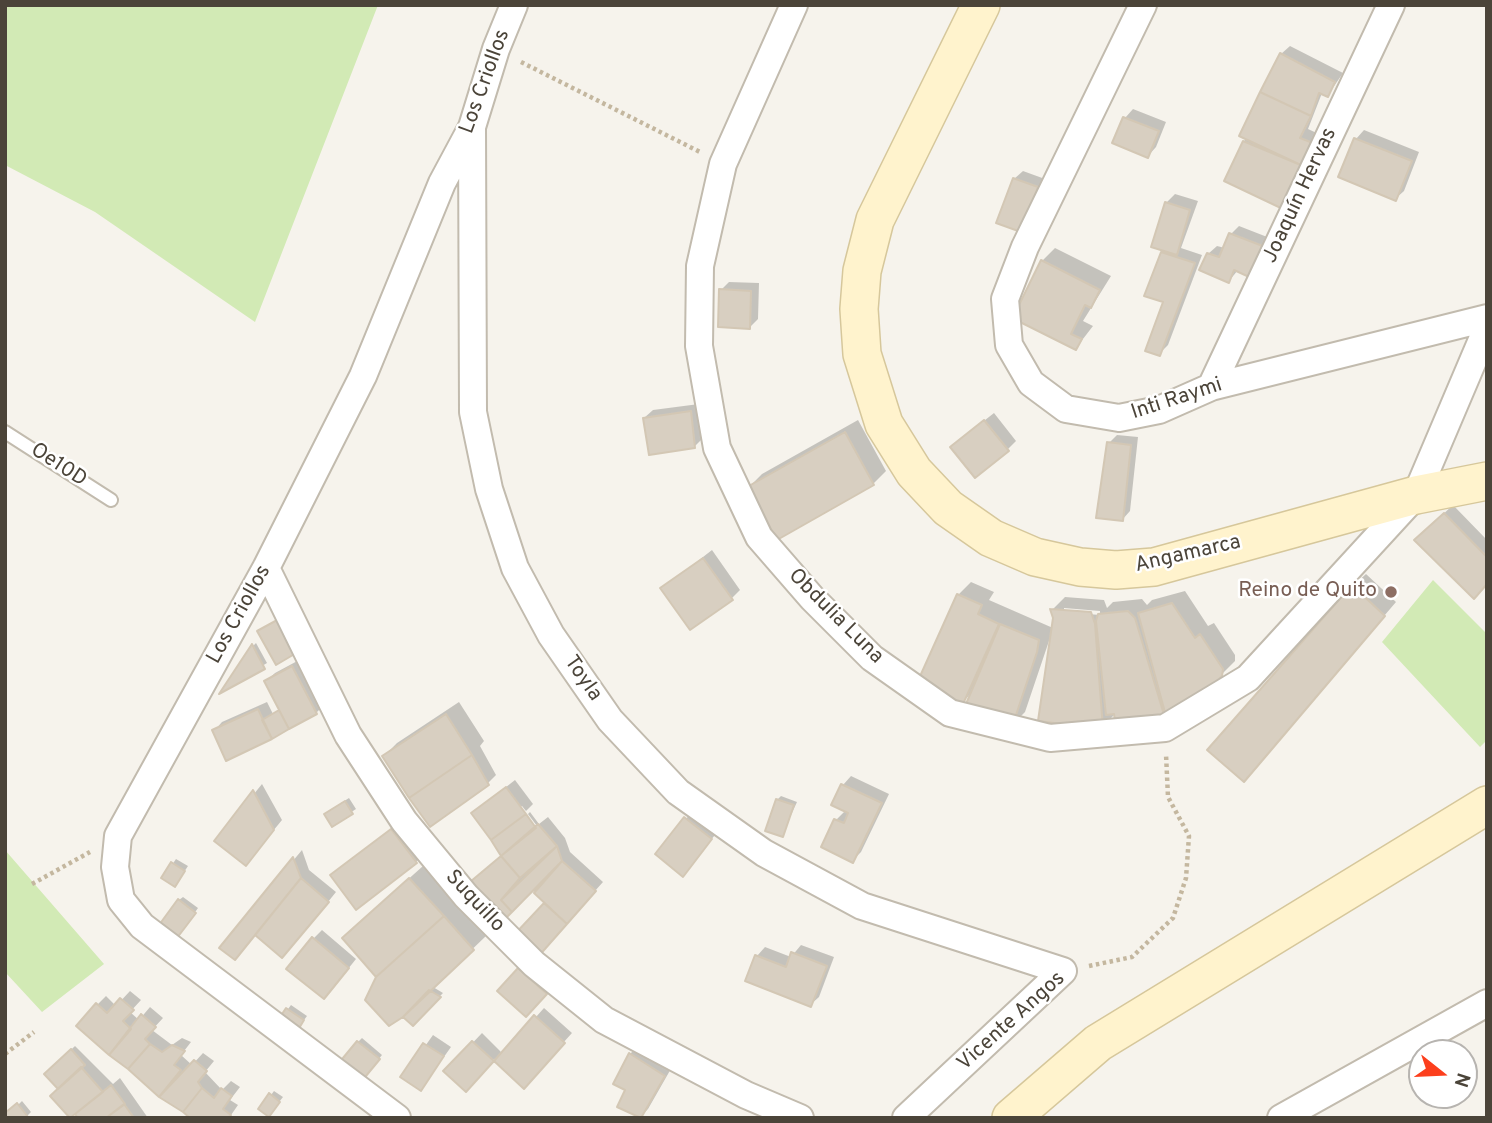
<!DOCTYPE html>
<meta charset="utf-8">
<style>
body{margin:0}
#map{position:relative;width:1492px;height:1123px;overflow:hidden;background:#f6f3ec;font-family:Overpass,sans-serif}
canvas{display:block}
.frame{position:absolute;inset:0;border:7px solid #4b4439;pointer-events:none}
.north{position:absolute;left:1408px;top:1039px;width:70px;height:70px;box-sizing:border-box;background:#fff;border:2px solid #b7b4b0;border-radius:50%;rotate:108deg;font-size:19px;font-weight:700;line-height:28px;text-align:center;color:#4b4439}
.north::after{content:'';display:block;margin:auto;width:24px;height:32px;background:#fc3f1d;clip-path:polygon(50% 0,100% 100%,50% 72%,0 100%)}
</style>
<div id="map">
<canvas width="1492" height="1123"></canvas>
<div class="frame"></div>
<div class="north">N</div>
</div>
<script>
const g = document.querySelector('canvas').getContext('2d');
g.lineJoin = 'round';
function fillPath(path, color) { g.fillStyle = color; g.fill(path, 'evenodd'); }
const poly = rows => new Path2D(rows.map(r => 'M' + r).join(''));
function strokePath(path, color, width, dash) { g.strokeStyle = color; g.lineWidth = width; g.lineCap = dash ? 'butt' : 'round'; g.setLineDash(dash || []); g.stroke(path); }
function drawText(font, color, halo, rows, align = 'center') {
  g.font = font + ' Overpass,sans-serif'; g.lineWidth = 5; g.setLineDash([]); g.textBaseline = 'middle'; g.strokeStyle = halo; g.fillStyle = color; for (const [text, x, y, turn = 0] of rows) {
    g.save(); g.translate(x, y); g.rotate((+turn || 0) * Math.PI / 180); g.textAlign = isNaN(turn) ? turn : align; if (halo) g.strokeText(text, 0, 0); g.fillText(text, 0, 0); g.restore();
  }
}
fillPath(poly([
 [5,5,378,5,255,322,95,212,5,165],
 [1433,580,1487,634,1487,740,1480,747,1382,642],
 [5,850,104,964,42,1012,5,972]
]), '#d2eab5');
fillPath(poly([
 [1290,46,1343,73,1328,95,1322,93,1308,129,1321,135,1293,199,1244,142,1281,54],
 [1133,109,1166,122,1156,147,1148,156,1114,142,1125,118],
 [1364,130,1419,152,1404,191,1395,199,1340,176,1356,139],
 [1023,171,1045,179,1029,222,1014,179],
 [1175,194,1198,201,1181,248,1202,255,1168,345,1159,354,1166,301,1162,253,1166,250,1166,203],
 [1239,226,1280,242,1238,270,1229,281,1208,254,1217,246,1225,248,1231,234],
 [1055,248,1111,276,1083,321,1093,326,1076,348,1042,261],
 [729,282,759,283,758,319,749,328,721,290],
 [699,404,703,438,694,447,644,418,653,410],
 [994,413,1016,441,1008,449,961,439],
 [858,420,886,471,873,484,777,537,749,487,762,474],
 [1117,435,1138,437,1130,511,1122,520,1109,443],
 [1453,505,1487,540,1487,583,1425,531],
 [712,550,740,590,732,598,663,588],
 [1366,574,1396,602,1244,780,1353,586],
 [971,582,994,592,989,600,1053,628,1052,610,1065,597,1104,600,1107,608,1113,602,1142,599,1147,605,1152,600,1185,591,1208,626,1214,623,1235,655,1235,661,1206,690,1171,711,1150,721,1116,713,1102,727,1050,638,1025,712,1012,725,972,692,963,702,958,595],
 [1064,608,1100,611,1100,615,1064,612],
 [256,643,267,663,224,689,253,646],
 [301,659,325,704,316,713,288,728,214,731,222,722,267,702,273,714,281,709,266,681,275,673],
 [459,702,484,741,480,746,496,775,487,784,384,756,397,743],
 [851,776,889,794,861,852,852,861,823,846,836,820,846,810,833,804,843,785],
 [515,780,533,804,526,811,522,806,519,808,534,829,537,826,528,814,530,812,539,824,548,817,565,838,570,852,603,882,545,947,516,936,546,902,534,891,499,922,503,855,473,813],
 [262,784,282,820,246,864,216,841],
 [781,796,797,802,782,835,777,800],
 [349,798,356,809,333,824,330,810],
 [694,809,719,830,683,874,658,854],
 [400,822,424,854,416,862,332,876],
 [302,850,309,870,336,892,291,948,256,934,221,947],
 [176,859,188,866,178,881,163,878],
 [423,866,486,936,433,987,443,993,413,1024,378,977,357,925],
 [183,897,198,908,181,932,179,900],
 [322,930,356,959,332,989,313,939],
 [801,945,834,957,819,997,810,1005,747,980,757,956,765,947,791,957],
 [527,961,554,985,534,1007,519,969],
 [130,991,141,1000,130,1012,139,1020,150,1007,163,1018,152,1030,172,1045,182,1038,191,1042,181,1055,192,1065,203,1053,214,1061,205,1072,222,1090,231,1081,240,1087,230,1100,238,1105,229,1118,191,1118,160,1095,97,1005,106,996,116,1006],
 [291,1005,307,1016,298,1028,282,1017],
 [544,1008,572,1033,524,1086,494,1059,466,1090,446,1071,482,1033,503,1054],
 [433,1035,451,1047,421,1089,403,1077],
 [362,1038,382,1055,365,1076,358,1042],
 [75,1046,113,1084,120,1078,148,1118,81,1118,46,1074],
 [638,1046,672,1067,648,1109,639,1118,619,1106,627,1090,630,1054],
 [274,1091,283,1097,272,1111,271,1095],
 [22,1101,31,1112,25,1118,5,1118]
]), '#0003');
const building = poly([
 [1280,53,1335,82,1328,97,1319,93,1311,116,1260,92,1280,53],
 [1260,92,1311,116,1300,138,1313,143,1303,166,1239,136,1260,92],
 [1123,117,1159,131,1148,158,1112,143,1123,117],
 [1354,138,1412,161,1396,201,1338,177,1354,138],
 [1243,141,1303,166,1285,210,1224,181,1243,141],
 [1013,178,1038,187,1021,232,996,223,1013,178],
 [1165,202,1190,210,1177,255,1151,247,1165,202],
 [1229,233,1273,250,1260,282,1234,270,1229,283,1199,270,1207,253,1219,257,1229,233],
 [1161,252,1195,263,1160,356,1145,351,1163,302,1144,296,1161,252],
 [1041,260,1100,290,1091,308,1085,305,1071,334,1082,339,1076,350,1016,320,1017,309,1041,260],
 [719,289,751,291,750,329,718,327,719,289],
 [691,411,695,448,649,455,643,418,691,411],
 [984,420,1009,451,975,478,950,447,984,420],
 [845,432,874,485,777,540,747,487,845,432],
 [1107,442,1131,445,1123,521,1096,518,1107,442],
 [1444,513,1487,557,1487,584,1474,599,1414,540,1444,513],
 [703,558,733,600,690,630,660,588,703,558],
 [1352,585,1385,616,1244,782,1207,750,1352,585],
 [957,594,982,605,978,614,999,624,963,704,917,683,957,594],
 [1172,603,1195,638,1200,634,1223,669,1222,676,1207,692,1166,716,1138,613,1172,603],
 [1050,609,1091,612,1095,624,1103,729,1038,721,1053,618,1050,609],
 [1128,611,1135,618,1165,718,1115,721,1114,714,1106,715,1096,621,1098,614,1128,611],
 [279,619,298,652,276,665,257,631,279,619],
 [1000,624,1039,640,1037,652,1012,727,963,711,1000,624],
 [252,644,265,669,219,694,252,644],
 [292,666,317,714,289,729,264,681,292,666],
 [258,709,272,739,226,761,212,730,258,709],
 [279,710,289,729,272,739,262,720,279,710],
 [446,714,472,755,409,798,382,756,446,714],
 [472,755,489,785,430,827,409,798,472,755],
 [841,784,882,803,853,863,821,847,834,819,844,823,848,813,831,805,841,784],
 [506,787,526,814,491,840,471,813,506,787],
 [253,790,274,830,246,866,214,841,253,790],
 [776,799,794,805,783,837,765,831,776,799],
 [345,801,353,814,332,827,324,814,345,801],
 [526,814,536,828,501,856,491,840,526,814],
 [684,817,712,839,683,877,655,854,684,817],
 [538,824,557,846,520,878,501,856,538,824],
 [391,829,417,863,356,910,330,875,391,829],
 [557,846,562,861,512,912,501,900,557,846],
 [501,856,520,878,501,900,512,912,499,925,464,887,501,856],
 [293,857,301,878,235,960,219,948,293,857],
 [562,861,596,891,567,924,534,893,562,861],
 [171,862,185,871,175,887,161,878,171,862],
 [301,878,329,902,282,958,255,935,301,878],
 [409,878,444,916,376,977,342,938,409,878],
 [178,899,196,913,177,938,159,925,178,899],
 [544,903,567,924,537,958,513,936,544,903],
 [444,916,474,950,403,1017,389,1026,365,1000,376,977,444,916],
 [312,937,349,968,324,999,286,969,312,937],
 [791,952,827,966,811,1007,745,981,755,955,786,967,791,952],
 [518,968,547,994,526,1017,497,991,518,968],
 [429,990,441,997,413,1026,403,1017,429,990],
 [120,998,134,1010,123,1021,131,1029,109,1055,76,1026,96,1003,107,1013,120,998],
 [286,1008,304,1020,298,1030,280,1017,286,1008],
 [141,1014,156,1027,145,1039,150,1044,128,1069,109,1055,141,1014],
 [534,1015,565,1043,524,1089,494,1061,534,1015],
 [357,1041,380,1059,361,1082,338,1064,357,1041],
 [472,1041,494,1061,466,1092,443,1071,472,1041],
 [423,1043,444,1056,421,1091,400,1077,423,1043],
 [150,1044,162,1052,172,1045,185,1051,174,1065,181,1070,159,1097,128,1069,150,1044],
 [71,1049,85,1065,58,1089,44,1074,71,1049],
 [629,1053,665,1076,641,1118,617,1107,625,1090,613,1084,629,1053],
 [194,1060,207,1071,198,1082,202,1088,183,1112,159,1097,194,1060],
 [81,1067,103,1092,70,1118,50,1096,81,1067],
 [111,1085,125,1104,106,1118,78,1118,75,1114,111,1085],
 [202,1088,214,1098,221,1088,232,1096,223,1109,231,1115,228,1118,190,1118,183,1112,202,1088],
 [269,1093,280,1102,269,1117,258,1109,269,1093],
 [17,1103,28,1117,5,1118,5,1113,17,1103],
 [124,1104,134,1118,106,1118,124,1104]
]);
fillPath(building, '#d8cfc1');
strokePath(building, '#d3c7b4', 2);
const lane = poly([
 [5,432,111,500]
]);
const street = poly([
 [794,5,723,164,700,266,699,346,717,448,759,537,812,598,872,658,950,713,1050,738,1165,728,1248,678,1416,495,1487,328],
 [1143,5,1025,247,1005,299,1009,345,1031,383,1066,409,1119,418,1159,410,1211,387,1487,318],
 [472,127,473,412,489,489,515,568,551,635,610,720,678,792,764,853,862,906,1063,971,906,1118],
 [1211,387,1391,5],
 [266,568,348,735,404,821,466,896,534,964,604,1020,746,1095,800,1118],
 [397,1118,142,926,121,900,115,867,118,836,266,568,363,376,442,183,472,127,496,49,514,5],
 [1281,1118,1487,1003]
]);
const secondary = poly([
 [981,5,875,220,862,271,859,309,862,354,884,424,914,472,948,508,991,538,1035,557,1080,567,1116,570,1154,567,1416,495,1487,481],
 [1011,1118,1098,1043,1487,805]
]);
strokePath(lane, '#c2bbae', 16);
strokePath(street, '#c2bbae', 30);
strokePath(secondary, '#d6c79b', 40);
strokePath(poly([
 [521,62,700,152],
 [32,884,90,852],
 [1089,966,1132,957,1173,918,1186,878,1189,836,1168,797,1166,754],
 [5,1054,34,1032]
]), '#c4b79f', 4.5, [3.5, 3.5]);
strokePath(lane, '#fff', 12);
strokePath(street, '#fff', 26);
strokePath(secondary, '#fff3cd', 37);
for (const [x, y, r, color] of [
 [1391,592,7,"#8d6e63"]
]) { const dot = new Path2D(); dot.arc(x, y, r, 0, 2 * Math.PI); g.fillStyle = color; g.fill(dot); strokePath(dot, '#fff', 2.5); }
drawText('21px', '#4b4439', '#fff', [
 ["Los Criollos",486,82,-70],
 ["Joaquín Hervas",1301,196,-65],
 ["Inti Raymi",1177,400,-18],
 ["Oe10D",58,466,33],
 ["Angamarca",1188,555,-13],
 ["Los Criollos",240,615,-61],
 ["Obdulia Luna",835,617,45],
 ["Toyla",582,679,55],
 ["Suquillo",474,902,47],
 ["Vicente Angos",1012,1022,-42]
]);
drawText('21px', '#785e54', '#fff', [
 ["Reino de Quito",1377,592]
], 'right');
</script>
